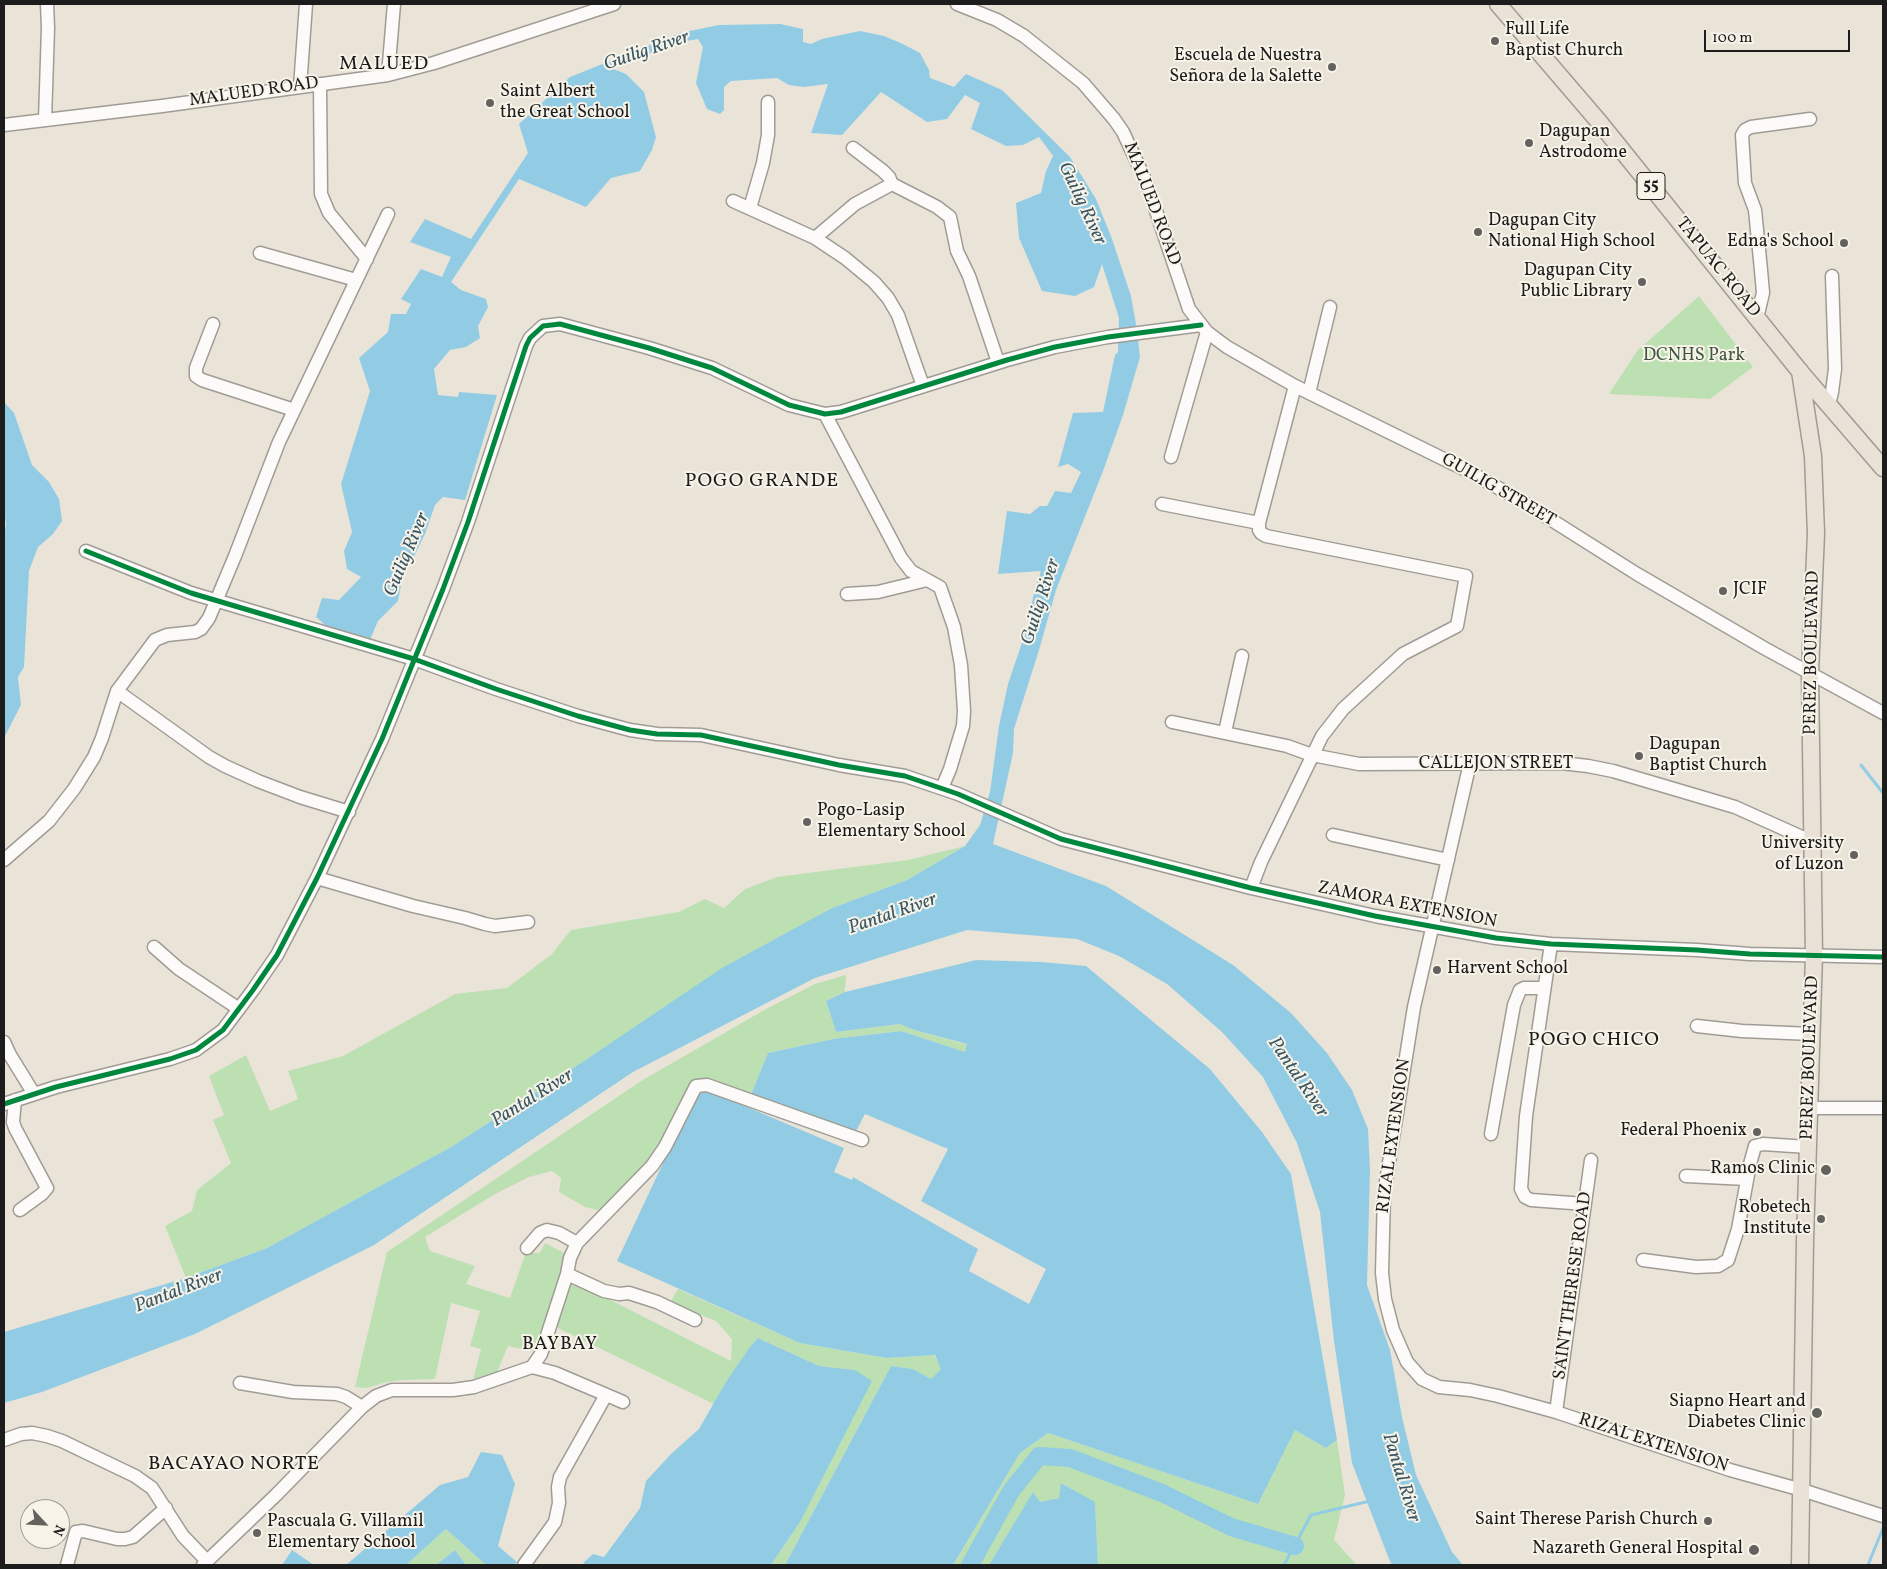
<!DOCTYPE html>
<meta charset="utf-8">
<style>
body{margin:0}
#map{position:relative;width:1887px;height:1569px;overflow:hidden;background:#eae4d8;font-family:Vollkorn,serif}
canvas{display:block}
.frame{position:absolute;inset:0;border:5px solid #1c1c1c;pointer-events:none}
.north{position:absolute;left:20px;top:1499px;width:50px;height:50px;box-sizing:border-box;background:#f7f3e8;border:1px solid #9f9d96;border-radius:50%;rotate:115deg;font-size:14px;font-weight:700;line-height:20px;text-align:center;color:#1c1c1c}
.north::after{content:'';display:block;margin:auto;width:18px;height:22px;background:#64625e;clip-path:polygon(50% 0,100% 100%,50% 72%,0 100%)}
.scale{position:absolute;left:1704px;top:30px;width:146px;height:22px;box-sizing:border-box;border:2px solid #1c1c1c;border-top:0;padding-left:6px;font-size:15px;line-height:18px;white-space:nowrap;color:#1c1c1c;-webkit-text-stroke:4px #f7f3e8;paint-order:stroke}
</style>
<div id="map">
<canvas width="1887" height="1569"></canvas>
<div class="frame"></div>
<div class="north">N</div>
<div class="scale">100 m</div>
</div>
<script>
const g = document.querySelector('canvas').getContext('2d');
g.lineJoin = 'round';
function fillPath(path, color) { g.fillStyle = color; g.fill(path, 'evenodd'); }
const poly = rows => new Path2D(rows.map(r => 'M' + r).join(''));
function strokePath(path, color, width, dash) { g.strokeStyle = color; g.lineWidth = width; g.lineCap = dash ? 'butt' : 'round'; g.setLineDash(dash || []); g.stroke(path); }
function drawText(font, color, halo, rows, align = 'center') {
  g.font = font + ' Vollkorn,serif'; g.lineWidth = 4; g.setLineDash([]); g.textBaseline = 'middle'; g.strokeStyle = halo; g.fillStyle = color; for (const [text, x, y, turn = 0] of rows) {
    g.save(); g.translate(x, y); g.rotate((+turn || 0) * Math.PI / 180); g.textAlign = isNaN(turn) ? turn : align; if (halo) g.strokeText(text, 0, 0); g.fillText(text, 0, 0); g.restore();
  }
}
fillPath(poly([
 [1699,296,1753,367,1710,399,1609,394,1637,351],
 [965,846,907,880,832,908,587,1059,451,1147,267,1248,186,1278,165,1226,192,1211,197,1190,231,1163,213,1120,224,1115,209,1076,246,1055,270,1111,298,1099,288,1071,343,1056,455,994,507,988,552,954,571,930,679,912,705,899,724,908,745,889,777,877,908,860],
 [846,975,845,992,826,1001,836,1032,900,1024,914,1030,968,1045,965,1052,901,1031,833,1039,768,1053,750,1097,701,1079,693,1081,661,1143,648,1163,601,1211,585,1207,559,1192,561,1178,552,1171,529,1177,495,1194,425,1237,430,1251,475,1266,466,1284,510,1298,526,1252,540,1253,545,1243,568,1255,536,1352,508,1346,495,1377,472,1384,481,1349,470,1346,480,1311,451,1303,435,1379,403,1380,387,1382,367,1388,355,1387,387,1252,641,1081,766,1009,815,984],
 [571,1280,731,1361,732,1339,716,1321,670,1303,678,1289,800,1343,887,1358,934,1355,942,1369,931,1379,913,1369,891,1366,785,1565,771,1565,800,1522,855,1370,819,1366,758,1338,727,1380,714,1404,552,1325],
 [1295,1430,1326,1448,1337,1440,1345,1495,1334,1540,1357,1565,1098,1565,1095,1503,1062,1483,1059,1498,1040,1502,1033,1493,989,1565,953,1565,1020,1453,1048,1433,1258,1504],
 [446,1529,486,1565,466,1565,455,1550,436,1565,406,1565]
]), '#bde0b3');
fillPath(poly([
 [780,24,803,29,803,42,811,44,822,39,860,31,884,36,903,44,920,53,929,70,930,78,954,87,966,74,1002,90,1070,157,1096,199,1112,239,1131,296,1137,330,1140,357,1123,415,1103,471,1056,590,1039,650,1014,729,1013,753,993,844,1106,886,1233,965,1291,1013,1327,1053,1352,1090,1368,1129,1370,1170,1367,1285,1390,1350,1402,1417,1416,1475,1452,1552,1463,1565,1392,1565,1389,1559,1352,1463,1334,1341,1320,1212,1297,1143,1263,1077,1222,1032,1167,984,1119,956,1077,939,967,930,815,978,633,1072,374,1245,195,1334,42,1392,4,1403,4,1332,186,1278,267,1248,451,1147,587,1059,722,968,832,908,907,880,965,846,980,825,990,792,999,726,1008,684,1029,622,1033,597,1041,571,998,574,1007,511,1030,514,1040,506,1047,506,1055,491,1071,493,1081,472,1068,464,1058,467,1073,413,1103,412,1115,355,1118,352,1119,318,1102,264,1094,287,1075,296,1042,291,1019,238,1016,203,1041,193,1046,171,1053,156,1039,137,1023,145,1006,146,971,129,980,103,965,95,947,119,927,122,881,92,842,135,811,133,828,84,803,87,789,85,777,78,731,81,724,87,724,110,720,114,707,109,696,83,703,47,698,39,681,42,611,68,626,74,644,92,656,137,652,150,640,171,611,178,586,207,519,179,451,282,461,290,486,299,488,307,478,326,480,338,466,347,450,350,434,369,438,395,458,397,459,392,497,395,465,500,443,497,435,505,425,534,402,580,398,601,378,621,369,642,332,631,316,617,322,598,339,600,361,577,347,569,344,551,352,532,341,484,370,391,359,358,388,332,391,314,406,314,411,304,401,299,421,269,442,277,451,257,410,242,425,219,471,239,528,153,519,124,570,77,680,33,719,25],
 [4,402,14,413,32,465,49,482,59,499,62,521,53,534,38,547,29,571,24,667,18,677,21,705,4,738,4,535,6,525,4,511],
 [976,960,1041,962,1086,966,1210,1069,1262,1132,1291,1174,1337,1440,1326,1448,1295,1430,1258,1504,1048,1433,1020,1453,953,1565,785,1565,891,1366,913,1369,931,1379,941,1369,935,1355,887,1358,800,1343,617,1261,696,1093,709,1091,844,1148,834,1172,852,1180,853,1177,978,1249,969,1271,1029,1304,1046,1269,921,1201,948,1149,865,1114,854,1135,750,1097,768,1053,833,1039,901,1031,965,1052,967,1044,914,1030,900,1024,836,1032,826,1001,845,992],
 [758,1338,819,1366,855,1370,872,1381,800,1522,771,1565,587,1565,583,1563,593,1554,604,1557,640,1508,646,1481,671,1454,699,1429,727,1380,750,1347],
 [481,1452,502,1455,515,1484,498,1546,517,1562,513,1565,486,1565,446,1529,406,1565,346,1565,440,1485,468,1477],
 [1061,1483,1095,1502,1098,1565,989,1565,1033,1492,1040,1502,1059,1498],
 [292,1550,314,1565,282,1565],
 [455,1550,466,1565,436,1565]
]), '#92cce4');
strokePath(poly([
 [1861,765,1883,793],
 [1284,1565,1311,1515,1370,1501],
 [1868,1565,1883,1528]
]), '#92cce4', 3);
strokePath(poly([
 [970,1565,1011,1491,1039,1456,1070,1458,1162,1493,1231,1527,1295,1546]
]), '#92cce4', 18);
const minor = poly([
 [957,4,997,20,1024,36,1083,83,1114,119,1123,132,1147,184,1189,309,1207,332,1227,347,1295,386,1466,470,1520,500,1637,574,1764,648,1883,713],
 [388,75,394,4],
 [320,84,321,194,329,213,367,259],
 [300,87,306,4],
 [45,120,48,28,47,4],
 [4,125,162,106,388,75,434,63,614,4],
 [853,148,883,171,889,177,892,184,937,207,950,217,957,251,969,276,998,362],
 [733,201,815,238,845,258,874,282,888,298,898,315,923,386],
 [750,208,763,163,768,135,768,102],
 [815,238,855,204,892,184],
 [260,253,356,280],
 [1757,318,1763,293,1761,270,1755,210,1745,183,1742,135,1745,130,1751,127,1810,119],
 [213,324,196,368,196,376,202,380,294,410],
 [1309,393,1330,307],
 [1829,404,1832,392,1835,369,1832,276],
 [825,414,901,558,911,571,940,587,954,627,961,665,964,711,963,726,950,769,942,788],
 [1171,457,1207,332],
 [1162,504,1259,523],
 [86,551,191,593,414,659,496,689,578,716,630,730,657,734,701,735,839,765,905,776,958,794,1061,839,1251,888,1375,916,1496,938,1551,944,1697,950,1750,954,1883,957],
 [847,594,878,592,927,580],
 [117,691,209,757,225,766,258,781,300,797,349,812],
 [1172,722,1287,746,1312,755,1359,764,1561,763,1588,766,1613,771,1735,807,1813,842],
 [1225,732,1242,656],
 [1470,763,1414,1007,1384,1194,1382,1273,1385,1299,1393,1330,1407,1362,1422,1379,1439,1387,1470,1390,1498,1396,1556,1412,1730,1470,1802,1490,1883,1516],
 [1333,835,1448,860],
 [4,860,49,821,74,789,94,757,102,738,117,691,155,640,167,635,195,632,201,629,209,618,235,556,279,442,388,214],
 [317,878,413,906,465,918,485,924,495,926,528,922],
 [1251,888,1261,862,1322,736,1343,709,1403,654,1457,626,1466,576,1266,536,1261,533,1259,530,1259,523,1295,386],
 [154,947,179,969,239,1009],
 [1545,985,1526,1116,1521,1189,1525,1197,1531,1200,1585,1204],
 [1697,1026,1742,1031,1812,1034],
 [4,1042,10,1055,34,1094],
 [15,1100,13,1122,15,1128,47,1188,42,1194,20,1210],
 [4,1104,56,1087,170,1059,196,1050,223,1030,253,990,277,955,317,878,382,739,443,589,468,522,526,346,530,338,543,326,560,324,649,348,712,368,789,405,825,414,841,412,1007,360,1055,347,1108,337,1201,325],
 [1809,1108,1883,1108],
 [1491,1134,1514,1005,1520,990,1524,988,1542,988,1545,985,1551,944],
 [1686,1176,1747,1179],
 [527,1248,540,1233,547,1230,559,1233,577,1243],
 [1643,1260,1696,1267,1718,1266,1728,1260,1738,1229,1750,1164,1755,1146,1763,1144,1808,1147],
 [567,1274,604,1291,619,1294,629,1293,657,1302,695,1320],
 [532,1367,541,1354,567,1274,570,1258,577,1243,652,1166,665,1147,696,1086,707,1085,862,1140],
 [240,1383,293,1392,337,1394,346,1397,362,1407],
 [1556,1412,1591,1160],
 [4,1440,21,1434,32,1433,47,1436,62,1441,135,1476,152,1488,183,1536,207,1561],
 [67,1565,76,1532,83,1531,117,1539,125,1539,133,1537,166,1508],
 [203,1565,276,1495,362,1407,376,1396,392,1390,453,1390,474,1387,532,1367,555,1373,623,1402],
 [524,1565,555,1522,559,1503,558,1487,560,1477,606,1395]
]);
const major = poly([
 [1498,4,1600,123,1802,374,1883,468],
 [1800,1565,1805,1240,1814,955,1810,673,1816,533,1813,456,1800,371]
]);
strokePath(minor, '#a09c95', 15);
strokePath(major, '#a09c95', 19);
strokePath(minor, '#fcfbf9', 12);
strokePath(major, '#ebe2d7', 16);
strokePath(poly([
 [86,551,191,593,414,659,496,689,578,716,630,730,657,734,701,735,839,765,905,776,958,794,1061,839,1251,888,1375,916,1496,938,1551,944,1697,950,1750,954,1883,957],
 [4,1104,56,1087,170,1059,196,1050,223,1030,253,990,277,955,317,878,382,739,443,589,468,522,526,346,530,338,543,326,560,324,649,348,712,368,789,405,825,414,841,412,1007,360,1055,347,1108,337,1201,325]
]), '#00873e', 5);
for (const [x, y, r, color] of [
 [1495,41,5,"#64625e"],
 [1332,67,5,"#64625e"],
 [490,103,5,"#64625e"],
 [1529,143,5,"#64625e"],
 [1478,232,5,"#64625e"],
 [1844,243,5,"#64625e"],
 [1642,282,5,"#64625e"],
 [1723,591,5,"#64625e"],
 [1639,756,5,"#64625e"],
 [807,822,5,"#64625e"],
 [1854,855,5,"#64625e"],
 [1437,970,5,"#64625e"],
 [1757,1132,5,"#64625e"],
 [1826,1170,6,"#64625e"],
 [1821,1219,5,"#64625e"],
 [1817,1413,6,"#64625e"],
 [1708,1521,5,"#64625e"],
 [257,1533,5,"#64625e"],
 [1754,1550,6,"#64625e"]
]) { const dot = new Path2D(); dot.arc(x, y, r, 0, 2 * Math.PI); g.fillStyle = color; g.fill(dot); strokePath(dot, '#f7f3e8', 2); }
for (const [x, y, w] of [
 [1651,186,28]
]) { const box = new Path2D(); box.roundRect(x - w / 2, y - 13.5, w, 27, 4); g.fillStyle = '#f7f3e8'; g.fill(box); strokePath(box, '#1c1c1c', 1); }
drawText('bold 16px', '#1c1c1c', null, [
 ["55",1651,186]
]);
drawText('18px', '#1c1c1c', '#f7f3e8', [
 ["Full Life",1505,31,"left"],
 ["Baptist Church",1505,52,"left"],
 ["Escuela de Nuestra",1322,57],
 ["Señora de la Salette",1322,78],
 ["Saint Albert",500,93,"left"],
 ["the Great School",500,114,"left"],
 ["Dagupan",1539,133,"left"],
 ["Astrodome",1539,154,"left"],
 ["Dagupan City",1488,222,"left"],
 ["National High School",1488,243,"left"],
 ["Edna's School",1834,243],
 ["Dagupan City",1632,272],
 ["Public Library",1632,293],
 ["JCIF",1733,591,"left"],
 ["Dagupan",1649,746,"left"],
 ["Baptist Church",1649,767,"left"],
 ["Pogo-Lasip",817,812,"left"],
 ["Elementary School",817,833,"left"],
 ["University",1844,845],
 ["of Luzon",1844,866],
 ["Harvent School",1447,970,"left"],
 ["Federal Phoenix",1747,1132],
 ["Ramos Clinic",1815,1170],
 ["Robetech",1811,1209],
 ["Institute",1811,1230],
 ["Siapno Heart and",1806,1403],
 ["Diabetes Clinic",1806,1424],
 ["Saint Therese Parish Church",1698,1521],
 ["Pascuala G. Villamil",267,1523,"left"],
 ["Elementary School",267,1544,"left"],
 ["Nazareth General Hospital",1743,1550]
], 'right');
drawText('18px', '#1c1c1c', '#f7f3e8', [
 ["MALUED ROAD",254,93,-8],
 ["MALUED ROAD",1151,204,69],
 ["TAPUAC ROAD",1717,268,51],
 ["GUILIG STREET",1498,491,30],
 ["PEREZ BOULEVARD",1813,653,-89],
 ["CALLEJON STREET",1496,765],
 ["ZAMORA EXTENSION",1407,906,11],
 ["PEREZ BOULEVARD",1811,1058,-88],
 ["RIZAL EXTENSION",1395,1136,-82],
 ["SAINT THERESE ROAD",1574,1286,-82],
 ["RIZAL EXTENSION",1653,1444,18]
]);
drawText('18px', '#415640', '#f7f3e8', [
 ["DCNHS Park",1694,357]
]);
drawText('italic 19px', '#385664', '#f7f3e8', [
 ["Guilig River",647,52,-19],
 ["Guilig River",1081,204,65],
 ["Guilig River",408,555,-67],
 ["Guilig River",1042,602,-72],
 ["Pantal River",893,915,-19],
 ["Pantal River",1297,1078,56],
 ["Pantal River",533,1099,-32],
 ["Pantal River",179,1292,-21],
 ["Pantal River",1400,1478,73]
]);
g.letterSpacing = '1px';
drawText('19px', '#1c1c1c', '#f7f3e8', [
 ["BAYBAY",560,1346]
]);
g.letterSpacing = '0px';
g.letterSpacing = '1px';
drawText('20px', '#1c1c1c', '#f7f3e8', [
 ["MALUED",384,65],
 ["POGO GRANDE",762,482],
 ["POGO CHICO",1594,1041],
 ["BACAYAO NORTE",234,1465]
]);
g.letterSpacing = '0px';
</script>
